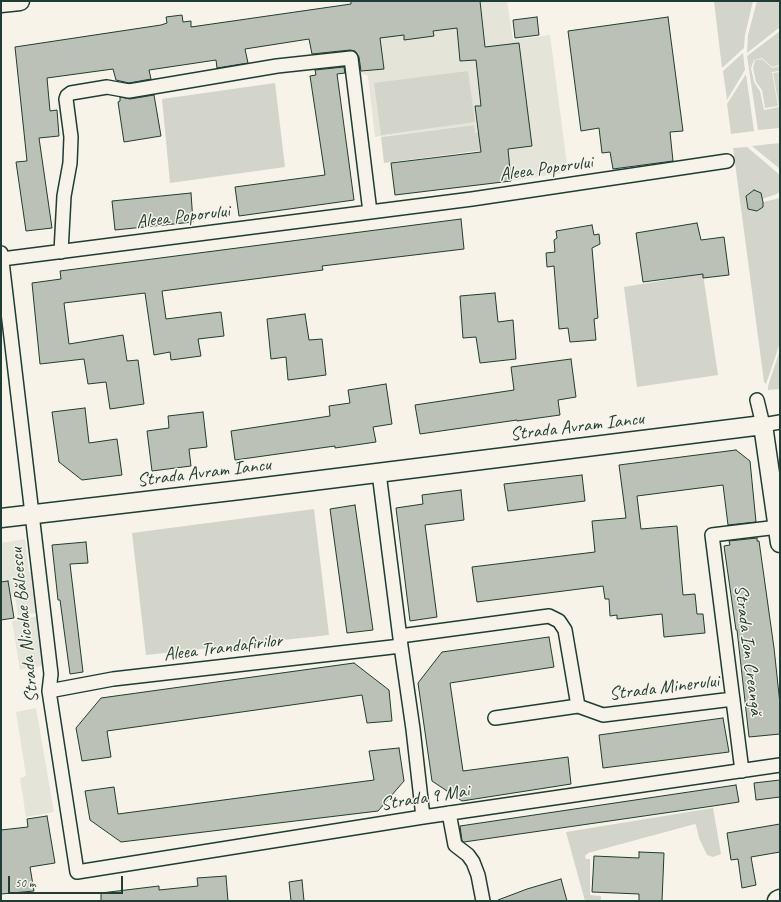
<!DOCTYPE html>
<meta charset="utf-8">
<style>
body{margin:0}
#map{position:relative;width:781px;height:902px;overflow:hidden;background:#f7f3e8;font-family:Caveat,sans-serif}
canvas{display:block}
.frame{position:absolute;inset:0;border:2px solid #1f3d34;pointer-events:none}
.scale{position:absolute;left:8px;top:876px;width:115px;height:18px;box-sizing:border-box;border:2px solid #1f3d34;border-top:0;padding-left:5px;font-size:12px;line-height:14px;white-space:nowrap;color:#1f3d34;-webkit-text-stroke:3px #f7f3e8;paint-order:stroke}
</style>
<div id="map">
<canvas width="781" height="902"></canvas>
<div class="frame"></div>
<div class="scale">50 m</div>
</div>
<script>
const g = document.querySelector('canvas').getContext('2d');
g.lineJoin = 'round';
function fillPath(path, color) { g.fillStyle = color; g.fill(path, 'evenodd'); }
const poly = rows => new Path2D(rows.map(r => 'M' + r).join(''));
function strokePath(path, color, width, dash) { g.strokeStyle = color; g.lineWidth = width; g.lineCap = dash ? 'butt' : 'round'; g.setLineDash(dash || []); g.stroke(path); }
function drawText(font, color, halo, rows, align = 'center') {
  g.font = font + ' Caveat,sans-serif'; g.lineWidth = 3; g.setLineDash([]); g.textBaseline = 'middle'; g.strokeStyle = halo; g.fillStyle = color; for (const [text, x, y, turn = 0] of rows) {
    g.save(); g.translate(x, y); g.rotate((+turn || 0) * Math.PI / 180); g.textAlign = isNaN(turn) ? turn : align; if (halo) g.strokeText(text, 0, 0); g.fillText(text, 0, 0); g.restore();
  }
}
fillPath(poly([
 [351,1,507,1,513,40,550,35,568,172,511,181,505,129,474,133,473,125,375,137,368,76,359,72],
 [25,539,29,572,36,571,40,600,35,601,36,613,18,615,15,596,1,598,1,543],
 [39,616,47,665,20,670,12,621],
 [36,708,54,812,26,817,20,778,26,776,16,712]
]), '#e5e4d9');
fillPath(poly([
 [714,1,753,1,745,35,744,48,722,68],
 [757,1,780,1,780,27,747,53,748,35],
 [780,31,780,65,772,67,762,58,754,60,751,68,754,82,760,91,764,110,779,107,773,73,780,72,780,128,758,130,747,56],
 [743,53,745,70,727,100,723,71],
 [762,59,772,68,780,66,780,71,772,72,778,106,765,108,762,90,756,82,753,68,755,60],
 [468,71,475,122,381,135,374,83],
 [746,74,754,131,731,134,727,104],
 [275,83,285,167,170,183,162,99],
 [474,125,475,133,505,129,507,147,384,163,381,137],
 [780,143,780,169,752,146],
 [747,147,780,175,780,191,777,194,762,199,754,190,746,196,748,209,757,211,763,207,763,202,780,198,780,343,766,384,764,382,733,148],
 [703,274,718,375,637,387,624,287],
 [780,350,780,389,768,390,768,386],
 [314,509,329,635,146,655,132,533],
 [713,808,721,854,713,857,707,855,699,838,696,825,695,824,588,853,585,856,586,859,590,859,590,895,601,896,601,901,585,901,566,832]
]), '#d3d5ca');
const building = poly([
 [351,1,480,1,485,47,519,43,532,146,508,149,511,181,395,195,391,163,481,152,475,106,481,106,476,60,460,61,457,28,433,31,434,36,404,40,404,35,380,38,384,69,361,71,359,57,355,51,350,50,312,54,309,39,245,49,248,63,217,68,216,60,149,70,151,79,129,83,116,80,113,69,47,78,50,111,57,110,59,136,39,138,52,228,26,231,16,162,27,161,15,47,161,25,167,23,166,17,182,15,183,22,191,21,191,27,351,4,351,1],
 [537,17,539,35,515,38,513,20,537,17],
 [668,17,683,131,670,132,673,161,613,169,610,152,602,153,599,128,581,131,568,31,668,17],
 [344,67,345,73,337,74,354,200,239,216,235,187,325,175,310,76,316,75,315,70,344,67],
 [154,95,161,136,124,142,118,102,120,101,120,97,130,99,154,95],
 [754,190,761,193,763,202,763,207,757,211,748,209,746,196,754,190],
 [191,193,193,222,115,230,112,201,191,193],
 [461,219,464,249,322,266,323,270,162,291,166,319,221,312,224,336,198,339,201,356,171,360,170,352,154,355,145,293,64,303,69,344,123,335,127,361,138,360,144,404,110,409,106,382,88,384,84,359,40,364,32,283,61,279,60,271,461,219],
 [697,223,701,240,724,237,729,275,703,278,703,274,643,282,636,233,697,223],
 [592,225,594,235,599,234,600,244,592,248,598,318,594,319,596,340,570,342,568,328,559,329,554,266,547,267,546,253,555,252,554,240,557,238,556,231,592,225],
 [495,293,498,322,513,320,516,359,480,363,476,337,463,338,460,296,495,293],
 [305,314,309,340,322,339,326,375,288,380,286,357,271,359,267,319,305,314],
 [571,359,576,397,558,400,560,415,517,421,517,420,420,434,415,405,514,390,511,367,571,359],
 [386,384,392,424,373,427,376,442,335,448,335,446,235,460,231,431,330,416,329,406,350,403,348,390,386,384],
 [85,408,89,443,117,439,122,475,82,480,59,462,52,412,85,408],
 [203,412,207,447,189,449,191,466,152,471,147,431,169,428,168,416,203,412],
 [736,450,750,461,756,522,728,525,723,485,637,496,641,529,677,526,683,595,695,594,697,614,703,614,705,633,664,637,662,614,617,619,617,615,610,616,609,599,605,599,603,586,477,602,472,567,595,552,592,521,626,518,619,465,736,450],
 [582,475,585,501,508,511,504,484,582,475],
 [461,490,464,520,425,525,437,617,410,621,396,508,423,504,422,495,461,490],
 [355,505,373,630,347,633,330,509,355,505],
 [757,538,757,541,759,541,774,648,780,704,780,734,749,737,737,630,736,630,724,546,730,545,729,541,757,538],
 [86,542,88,563,70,564,83,672,70,674,60,600,58,600,52,545,86,542],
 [8,581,14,618,1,620,1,582,8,581],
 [549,637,554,667,450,683,463,771,568,757,571,784,462,801,432,781,418,683,442,652,549,637],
 [354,663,389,690,392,721,367,723,362,695,107,731,111,757,82,761,76,728,101,698,354,663],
 [723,718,729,752,603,768,599,735,723,718],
 [399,748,404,781,378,811,121,842,90,820,85,791,114,787,118,814,374,780,369,751,399,748],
 [780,780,780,797,756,800,754,783,780,780],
 [736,785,739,802,713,806,464,842,462,841,460,826,736,785],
 [47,816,55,863,30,867,34,891,1,894,1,830,28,827,27,819,47,816],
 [780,824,780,852,751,857,756,885,742,888,738,859,731,860,727,833,780,824],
 [639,852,664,853,662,901,639,901,639,894,592,892,594,856,639,858,639,852],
 [226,876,228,901,101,901,101,893,159,886,159,890,198,886,197,878,226,876],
 [561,879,567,901,498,901,498,900,527,889,561,879],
 [302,880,304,901,291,901,289,882,302,880]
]);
fillPath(building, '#bbc1b6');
strokePath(building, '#1f3d34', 1);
const street = poly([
 [61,252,64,196,70,163,71,137,66,99,67,96,71,93,107,87,129,91,277,66,351,58,370,212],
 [1,253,51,674,49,691,77,872,423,817,780,765],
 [2,259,472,199,727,161],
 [757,400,763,425,780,422],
 [379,473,401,646,413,729,423,817],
 [400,636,549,616,559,621,565,630,578,706],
 [49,691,113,679,401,646],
 [495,718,578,706,603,715,733,699],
 [742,771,712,535,778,527],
 [449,813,455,845,468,855,473,862,478,875,483,901]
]);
const secondary = poly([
 [1,3,20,1],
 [1,518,240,490,763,425,780,543]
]);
const primary = poly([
 [778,901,780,900]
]);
strokePath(street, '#1f3d34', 16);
strokePath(secondary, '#1f3d34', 21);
strokePath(primary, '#1f3d34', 23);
strokePath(street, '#f7f3e8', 13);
strokePath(secondary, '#f7f3e8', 18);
strokePath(primary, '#f7f3e8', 20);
drawText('19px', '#1f3d34', '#f7f3e8', [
 ["Aleea Poporului",546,169,-8],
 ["Aleea Poporului",183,217,-7],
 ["Strada Avram Iancu",577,427,-7],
 ["Strada Avram Iancu",204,473,-7],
 ["Strada Nicolae Bălcescu",25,625,-96],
 ["Aleea Trandafirilor",223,648,-7],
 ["Strada Ion Creangă",748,650,83],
 ["Strada Minerului",664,688,-7],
 ["Strada 9 Mai",425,798,-9]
]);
</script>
